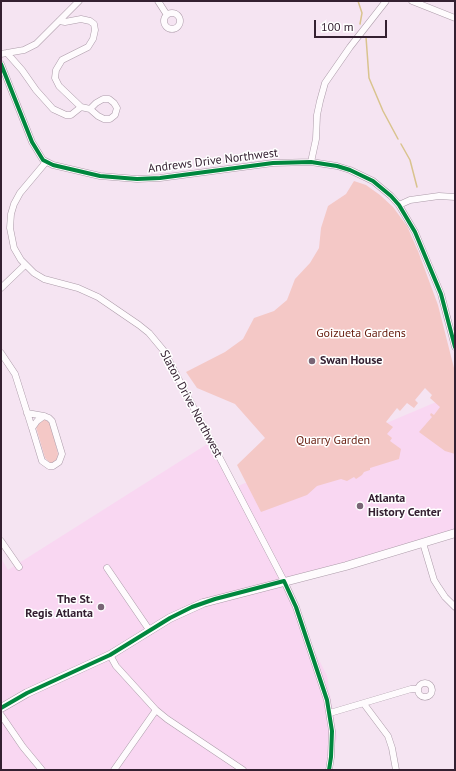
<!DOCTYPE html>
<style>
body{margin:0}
#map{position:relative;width:456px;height:771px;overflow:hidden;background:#f5e4f2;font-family:"PT Sans",sans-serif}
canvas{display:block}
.frame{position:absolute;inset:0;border:2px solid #342031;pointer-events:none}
.scale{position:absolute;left:314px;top:20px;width:73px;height:18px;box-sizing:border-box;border:2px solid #342031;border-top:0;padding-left:5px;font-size:12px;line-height:14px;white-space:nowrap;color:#342031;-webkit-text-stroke:3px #fff;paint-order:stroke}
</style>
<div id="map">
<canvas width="456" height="771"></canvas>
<div class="frame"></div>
<div class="scale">100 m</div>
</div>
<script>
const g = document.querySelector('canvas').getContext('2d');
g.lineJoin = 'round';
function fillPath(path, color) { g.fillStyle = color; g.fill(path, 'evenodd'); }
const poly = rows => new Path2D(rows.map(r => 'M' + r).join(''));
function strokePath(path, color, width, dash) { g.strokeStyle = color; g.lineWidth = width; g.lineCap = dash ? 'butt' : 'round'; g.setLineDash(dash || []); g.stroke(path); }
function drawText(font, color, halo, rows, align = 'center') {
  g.font = font + ' "PT Sans",sans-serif'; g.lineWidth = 3; g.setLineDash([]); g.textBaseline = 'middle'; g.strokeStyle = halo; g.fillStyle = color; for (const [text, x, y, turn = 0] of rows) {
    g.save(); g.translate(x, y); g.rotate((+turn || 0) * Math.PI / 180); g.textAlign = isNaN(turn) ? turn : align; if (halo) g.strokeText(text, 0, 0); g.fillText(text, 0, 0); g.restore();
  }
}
fillPath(poly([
 [455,394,455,529,427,540,281,583,327,676,337,738,327,770,1,770,1,558,8,570,212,441,238,486]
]), '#f9d7f2');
fillPath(poly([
 [354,181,366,185,380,195,393,207,407,226,418,251,438,305,455,372,455,454,445,451,419,432,432,417,430,415,431,413,434,415,440,407,430,398,432,395,425,388,415,400,418,403,414,408,407,403,400,411,397,408,386,422,393,427,387,434,392,438,390,441,401,449,399,459,370,468,370,470,364,472,362,475,356,479,354,477,347,481,341,479,317,486,307,495,261,512,237,465,265,438,235,404,197,388,186,372,225,352,243,339,254,318,274,311,287,300,295,279,310,263,319,248,321,228,328,206,346,194],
 [42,420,46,420,51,424,58,454,57,460,52,464,49,462,45,458,36,427]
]), '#f4c8c6');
strokePath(poly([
 [358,1,362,13,360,24],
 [366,37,369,78,383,111,398,139],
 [401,144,410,160,417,187]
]), '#d9c38e', 1.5);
const minor = poly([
 [158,1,167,15],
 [412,1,455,18],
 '164 21a8 8 0 1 1 16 0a8 8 0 1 1-16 0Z',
 [59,21,65,22,81,19,90,21,94,24,95,30,93,39,88,47,62,60,56,70,55,78,59,86,81,107,90,109,96,103,103,99,109,99,114,103,117,108,115,115,110,119,104,119,98,116,90,109],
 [7,53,22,70,36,90,53,109,66,115,71,115,81,107],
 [1,54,24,50,36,44,79,1],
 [1,64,32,142,43,160,53,165,100,176,137,179,160,178,273,163,311,162,337,166,350,170,373,181,391,196,399,205,415,232,441,294,455,347],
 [46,162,20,193,14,204,11,214,10,228,14,248,21,260,34,273,44,279,78,288,98,297,139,325,149,333,164,351,284,581,296,607,327,700,332,731,331,757,329,770],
 [311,162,316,139,317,115,320,101,325,83,350,47,386,1],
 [399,205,410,200,439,196,455,197],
 [1,288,25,265],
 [1,353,15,374,32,428],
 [27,413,44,416],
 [44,416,49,418,52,421,62,454,59,462,53,466,49,466,42,461,32,428,37,421,44,416],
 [1,541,19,567],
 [423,543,434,580,439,588,445,597,455,607],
 [107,568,150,631],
 [110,655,116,666,156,710,167,719,243,770],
 '418 690a7 7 0 1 1 14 0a7 7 0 1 1-14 0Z',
 [364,704,388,736,392,748,396,770],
 [330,713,411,689,418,689],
 [1,715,23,747,42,770],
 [114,770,156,710]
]);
const secondary = poly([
 [1,708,27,693,110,655,170,618,203,603,346,566,455,533]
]);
strokePath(minor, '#ac9ba9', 7);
strokePath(secondary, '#ac9ba9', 9);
strokePath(minor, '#fefbfd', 6);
strokePath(secondary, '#fefbfd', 8);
strokePath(poly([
 [1,64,32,142,43,160,53,165,100,176,137,179,160,178,273,163,311,162,337,166,350,170,373,181,391,196,399,205,415,232,441,294,455,347],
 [1,708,27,693,110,655,170,618,192,607,215,599,284,581,296,607,327,700,332,731,331,757,329,770]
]), '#00873e', 4);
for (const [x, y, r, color] of [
 [312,361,4,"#786575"],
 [360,506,4,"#786575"],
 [101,607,4,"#786575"]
]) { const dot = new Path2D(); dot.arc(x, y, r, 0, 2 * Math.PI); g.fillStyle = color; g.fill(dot); strokePath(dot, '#fff', 1.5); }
drawText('12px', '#342031', '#fff', [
 ["Andrews Drive Northwest",213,161,-7],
 ["Slaton Drive Northwest",191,404,62]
]);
drawText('12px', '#651b0c', '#fff', [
 ["Goizueta Gardens",361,334],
 ["Quarry Garden",333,441]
]);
drawText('bold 12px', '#342031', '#fff', [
 ["Swan House",320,361],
 ["Atlanta",368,499],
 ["History Center",368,513],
 ["The St.",93,600,"right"],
 ["Regis Atlanta",93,614,"right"]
], 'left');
</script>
